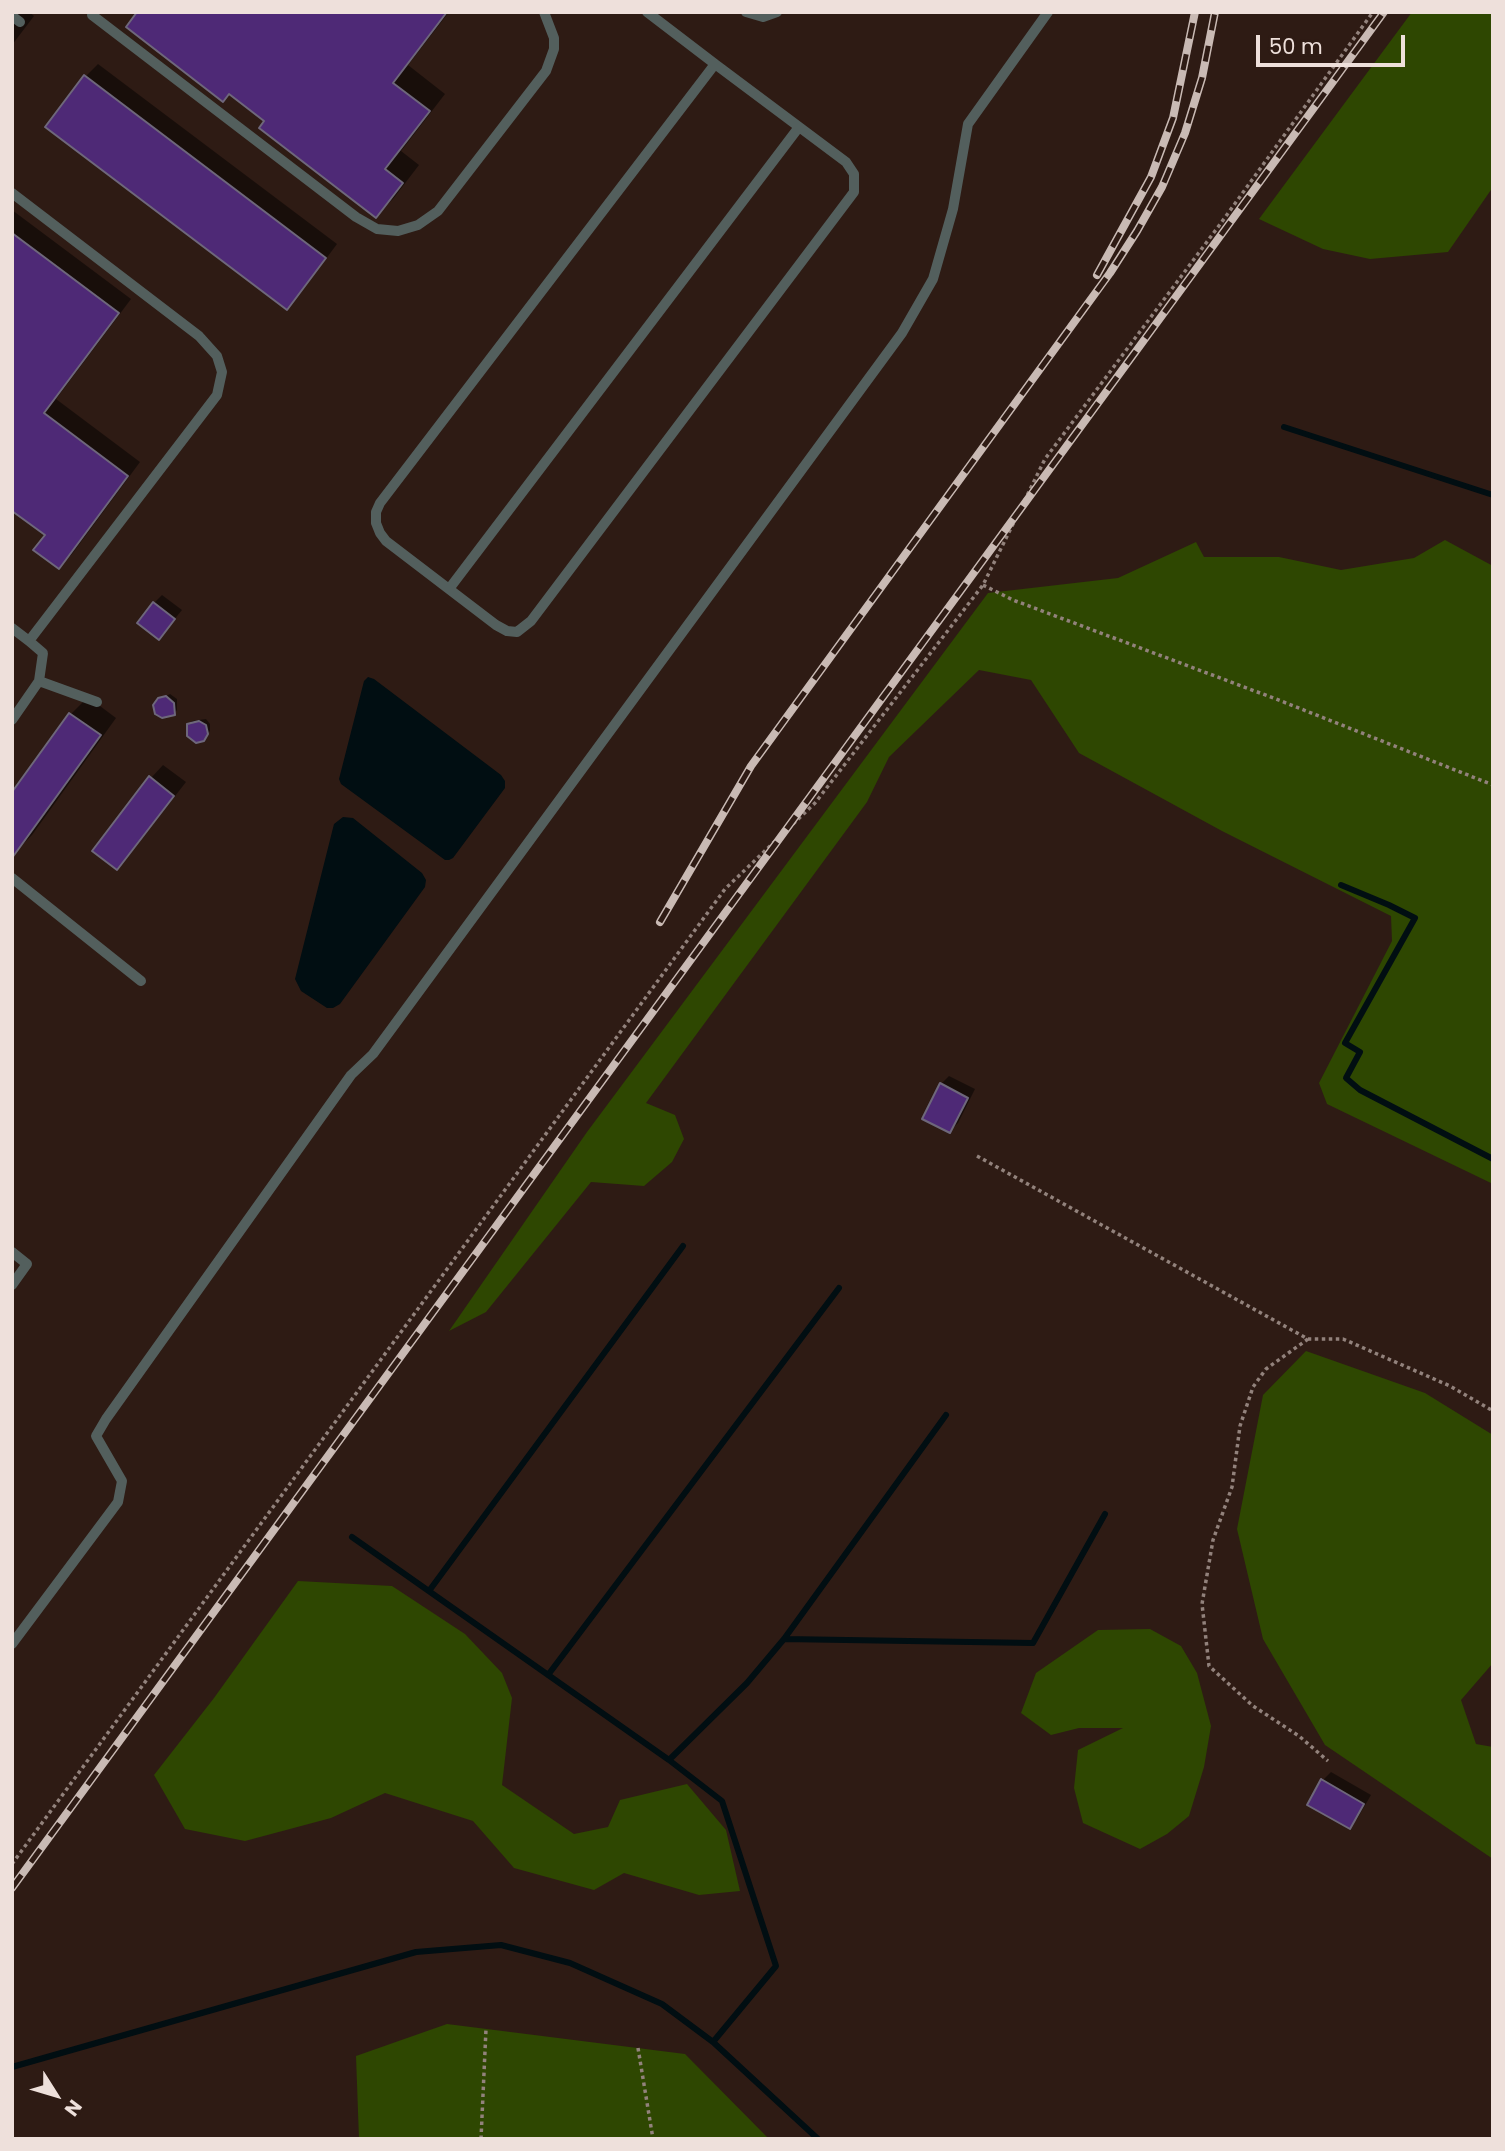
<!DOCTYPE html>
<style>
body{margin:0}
#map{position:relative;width:1505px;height:2151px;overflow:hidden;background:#2e1b14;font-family:Poppins,sans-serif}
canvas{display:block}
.frame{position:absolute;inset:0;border:14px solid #eee0db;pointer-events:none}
.north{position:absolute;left:21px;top:2060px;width:70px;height:70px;-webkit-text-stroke:5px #2e1b14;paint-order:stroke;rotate:127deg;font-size:19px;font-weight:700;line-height:28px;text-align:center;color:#eee0db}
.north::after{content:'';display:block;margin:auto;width:24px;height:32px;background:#eee0db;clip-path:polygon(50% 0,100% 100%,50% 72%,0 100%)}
.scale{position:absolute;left:1256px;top:35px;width:149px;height:32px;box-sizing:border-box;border:4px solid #eee0db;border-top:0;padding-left:9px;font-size:21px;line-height:24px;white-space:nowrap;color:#eee0db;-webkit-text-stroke:5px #2e1b14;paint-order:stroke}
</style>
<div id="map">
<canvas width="1505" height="2151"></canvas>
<div class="frame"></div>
<div class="north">N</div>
<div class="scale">50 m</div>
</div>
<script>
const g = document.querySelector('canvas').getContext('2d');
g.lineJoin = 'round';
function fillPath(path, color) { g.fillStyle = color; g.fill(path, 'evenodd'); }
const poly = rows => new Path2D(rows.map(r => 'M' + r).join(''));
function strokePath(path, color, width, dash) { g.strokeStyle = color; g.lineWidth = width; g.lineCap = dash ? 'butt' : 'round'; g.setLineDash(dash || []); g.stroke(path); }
fillPath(poly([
 [1412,12,1493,12,1493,187,1448,252,1370,259,1323,249,1259,219],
 [1445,540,1493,566,1493,1184,1327,1104,1319,1083,1392,941,1391,916,1222,831,1079,753,1031,680,979,670,889,757,867,802,646,1103,675,1115,684,1139,672,1162,644,1186,591,1182,486,1312,449,1331,587,1132,988,593,1118,578,1196,542,1204,557,1279,557,1341,570,1414,558],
 [1306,1351,1425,1393,1493,1435,1493,1663,1461,1700,1476,1744,1493,1747,1493,1859,1325,1745,1263,1639,1237,1529,1263,1395],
 [298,1581,392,1586,465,1634,502,1673,512,1698,502,1785,574,1834,608,1827,620,1800,687,1784,726,1830,740,1891,699,1895,624,1873,594,1890,514,1868,473,1821,385,1793,331,1818,245,1841,185,1829,154,1775,214,1698],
 [1150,1629,1181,1646,1197,1673,1211,1726,1204,1767,1189,1816,1167,1834,1140,1849,1083,1823,1074,1788,1078,1750,1123,1728,1079,1728,1051,1735,1021,1713,1036,1673,1098,1630],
 [447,2024,685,2054,769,2139,359,2139,356,2056]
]), '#2e4701');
fillPath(poly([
 [368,677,374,679,501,775,505,781,505,788,453,858,449,860,445,860,341,784,339,779,364,681],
 [343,817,353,818,422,873,426,880,425,887,340,1004,333,1008,327,1008,301,991,295,979,334,824]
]), '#010e12');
fillPath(poly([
 [12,12,29,12,34,16,12,45],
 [140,12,449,12,408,65,445,94,401,151,419,165,393,199,376,215],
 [98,64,337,244,299,295,286,307,48,127,86,76],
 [12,210,131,299,56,399,140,462,72,554,59,567,47,535,12,509],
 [162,595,182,610,159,638,154,603],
 [170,694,177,699,177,710,174,714,157,701],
 [88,697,116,718,32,835,15,852,12,795,71,714],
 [206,719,210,724,210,731,201,740,189,724,192,721],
 [163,765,186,782,129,855,117,868,151,778],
 [949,1076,975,1089,958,1123,950,1131,941,1084],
 [1331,1772,1371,1795,1357,1819,1349,1827,1323,1780]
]), '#0007');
strokePath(poly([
 [1284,427,1493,495],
 [1341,885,1389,905,1415,918,1345,1043,1360,1052,1346,1078,1360,1090,1493,1159],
 [352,1537,669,1760,722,1801,776,1966,713,2042],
 [429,1591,683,1246],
 [784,1639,1033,1643,1105,1514],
 [548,1675,839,1288],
 [669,1760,747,1683,784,1639,946,1415],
 [12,2067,416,1952,501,1945,570,1963,662,2004,713,2042,818,2139]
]), '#010e12', 6);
const building = poly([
 [137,12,447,12,393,83,430,111,385,169,403,183,376,218,259,128,264,121,229,94,223,102,126,27,137,12],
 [84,75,326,258,287,310,45,127,84,75],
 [12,233,119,313,44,413,128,476,59,569,33,550,45,535,12,511,12,233],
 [153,602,175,619,159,640,137,623,153,602],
 [166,696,174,703,175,715,162,718,155,714,153,705,158,698,166,696],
 [69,713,101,735,12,858,12,792,69,713],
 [199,721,206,725,208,734,204,741,196,743,187,736,187,724,199,721],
 [149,776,174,796,117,870,92,851,149,776],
 [940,1083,968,1098,950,1133,922,1119,940,1083],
 [1321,1779,1364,1804,1350,1829,1307,1805,1321,1779]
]);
fillPath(building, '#4e2976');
strokePath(building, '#6e677b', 2);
strokePath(poly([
 [983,585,1013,600,1276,699,1493,785],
 [977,1156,1308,1339,1343,1339,1450,1386,1493,1411],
 [1308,1339,1266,1369,1253,1387,1240,1426,1232,1487,1213,1540,1202,1604,1209,1666,1253,1706,1299,1736,1328,1761],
 [12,1864,725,889,815,803,983,585,1045,459,1221,223,1373,12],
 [638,2048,653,2139],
 [481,2139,486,2029]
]), '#92827c', 3.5, [3.5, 3.5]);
strokePath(poly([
 [94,12,92,15,356,217,377,229,398,231,418,225,438,211,546,71,554,49,554,38,544,12],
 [647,12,715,64],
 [746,12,763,17,777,12],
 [12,16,20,22],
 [715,64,846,162,854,174,854,192,531,621,517,632,507,631,496,625,386,541,380,533,376,523,376,512,380,503,715,64],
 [12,193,199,336,217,356,222,372,217,395,29,641,12,628],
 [449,589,799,127],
 [39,681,97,702],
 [12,720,39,681,43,653,29,641],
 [12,878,141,981],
 [12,1252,27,1264,12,1285],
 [12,1644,118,1502,122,1481,96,1436,106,1419,351,1075,373,1054,902,333,933,279,953,209,968,124,1048,12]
]), '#535f5d', 10);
const rail = poly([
 [1097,275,1151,177,1173,118,1195,12],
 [660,922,751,766,1110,273,1137,231,1162,187,1185,133,1202,78,1215,12],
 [12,1888,1384,12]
]);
strokePath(rail, '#c9bab4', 8);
strokePath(rail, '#2e1b14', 5, [16]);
</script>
